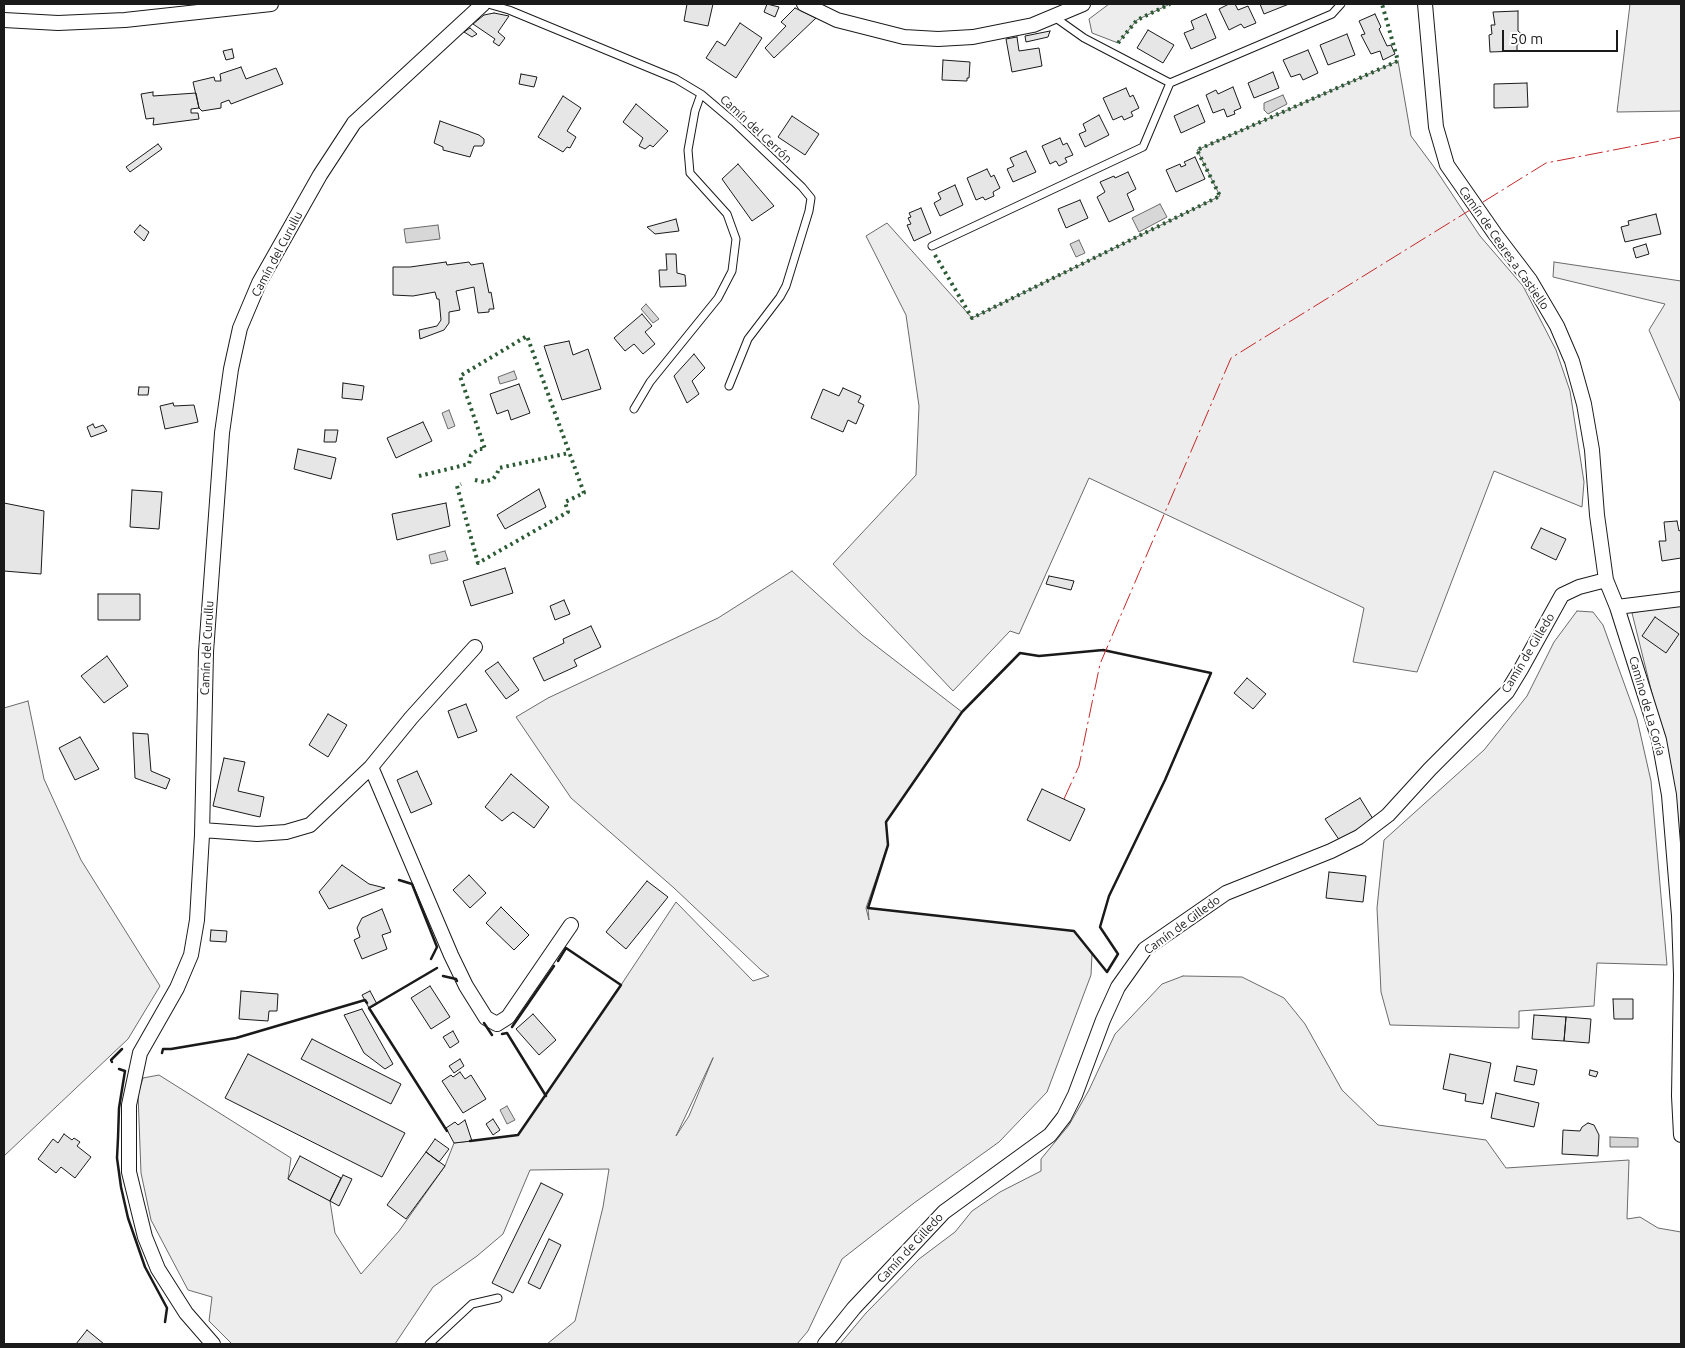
<!DOCTYPE html>
<meta charset="utf-8">
<style>
body{margin:0}
#map{position:relative;width:1685px;height:1348px;overflow:hidden;background:#fff;font-family:Ubuntu,sans-serif}
canvas{display:block}
.frame{position:absolute;inset:0;border:5px solid #1a1a1a;pointer-events:none}
.scale{position:absolute;left:1502px;top:30px;width:116px;height:22px;box-sizing:border-box;border:2px solid #1a1a1a;border-top:0;padding-left:6px;font-size:15px;line-height:18px;white-space:nowrap;color:#1a1a1a;-webkit-text-stroke:4px #fff;paint-order:stroke}
</style>
<div id="map">
<canvas width="1685" height="1348"></canvas>
<div class="frame"></div>
<div class="scale">50 m</div>
</div>
<script>
const g = document.querySelector('canvas').getContext('2d');
g.lineJoin = 'round';
function fillPath(path, color) { g.fillStyle = color; g.fill(path, 'evenodd'); }
const poly = rows => new Path2D(rows.map(r => 'M' + r).join(''));
function strokePath(path, color, width, dash) { g.strokeStyle = color; g.lineWidth = width; g.lineCap = dash ? 'butt' : 'round'; g.setLineDash(dash || []); g.stroke(path); }
function drawText(font, color, halo, rows, align = 'center') {
  g.font = font + ' Ubuntu,sans-serif'; g.lineWidth = 4; g.setLineDash([]); g.textBaseline = 'middle'; g.strokeStyle = halo; g.fillStyle = color; for (const [text, x, y, turn = 0] of rows) {
    g.save(); g.translate(x, y); g.rotate((+turn || 0) * Math.PI / 180); g.textAlign = isNaN(turn) ? turn : align; if (halo) g.strokeText(text, 0, 0); g.fillText(text, 0, 0); g.restore();
  }
}
const green = poly([
 [1109,4,1170,4,1137,20,1118,43,1092,33,1089,19,1109,4],
 [1630,4,1681,4,1681,111,1617,112,1630,4],
 [1398,61,1411,136,1434,167,1480,236,1523,286,1556,350,1570,391,1584,482,1582,507,1494,471,1417,672,1353,662,1364,608,1089,478,1019,634,1010,631,953,691,833,564,916,475,919,406,906,315,866,236,887,223,972,318,1220,196,1197,150,1398,61],
 [1554,262,1681,281,1681,403,1649,330,1665,304,1553,277,1554,262],
 [792,571,862,635,962,712,886,822,888,845,866,908,869,920,868,908,1074,931,1092,954,1091,975,1047,1092,999,1142,914,1203,842,1259,808,1331,797,1344,547,1344,575,1321,603,1207,609,1169,530,1170,503,1234,477,1256,433,1287,395,1344,232,1344,209,1321,212,1297,188,1290,151,1220,141,1173,138,1094,143,1078,159,1075,291,1158,288,1179,330,1201,335,1233,361,1274,399,1231,445,1166,454,1143,518,1135,621,985,676,902,753,981,769,976,761,970,674,888,571,798,516,717,548,698,718,618,792,571],
 [713,1058,689,1116,676,1136,713,1058],
 [1681,603,1681,854,1670,766,1632,613,1681,603],
 [1577,611,1593,612,1603,625,1637,719,1651,781,1667,965,1597,963,1594,1006,1519,1011,1519,1028,1390,1025,1381,992,1377,908,1384,840,1484,750,1527,696,1554,642,1577,611],
 [28,701,44,779,81,860,160,986,128,1039,4,1156,4,708,28,701],
 [1183,976,1242,977,1284,998,1305,1024,1342,1090,1378,1125,1486,1140,1506,1168,1629,1160,1627,1219,1640,1217,1658,1228,1681,1232,1681,1344,840,1344,866,1313,919,1259,955,1232,972,1211,1000,1192,1041,1171,1041,1159,1069,1125,1089,1090,1115,1034,1162,984,1183,976]
]);
fillPath(green, '#ededed');
strokePath(green, '#6a6a6a', 1);
const water = poly([
 [1283,95,1287,104,1268,114,1264,110,1264,103,1283,95],
 [1160,204,1167,217,1139,232,1132,218,1160,204],
 [438,225,440,239,406,243,404,229,438,225],
 [1079,240,1085,253,1076,257,1070,244,1079,240],
 [646,304,659,319,653,323,641,309,646,304],
 [514,371,517,379,500,384,498,377,514,371],
 [449,410,455,426,448,429,442,413,449,410],
 [445,551,448,560,431,564,429,555,445,551],
 [507,1106,515,1120,507,1124,500,1110,507,1106],
 [1610,1137,1638,1138,1638,1147,1610,1147,1610,1137]
]);
fillPath(water, '#d7d7d7');
strokePath(water, '#6a6a6a', 1);
const building = poly([
 [687,4,713,4,708,26,684,21,687,4],
 [767,4,779,7,775,17,764,12,767,4],
 [1229,4,1235,4,1238,10,1248,6,1256,23,1244,28,1241,24,1229,30,1219,9,1229,4],
 [1260,4,1289,4,1264,14,1260,4],
 [795,8,816,18,774,58,765,48,786,26,781,22,795,8],
 [1518,11,1518,31,1523,35,1523,40,1517,45,1517,51,1490,52,1489,35,1492,34,1491,25,1495,25,1493,12,1518,11],
 [494,13,509,16,498,32,505,38,499,46,493,42,495,39,473,24,484,15,494,13],
 [1206,14,1216,38,1191,49,1184,33,1194,29,1191,21,1206,14],
 [1375,14,1381,27,1379,29,1387,46,1391,45,1395,54,1383,60,1380,51,1371,54,1361,35,1365,34,1359,21,1375,14],
 [740,23,762,38,736,78,706,58,717,41,725,46,740,23],
 [470,28,477,34,472,37,464,32,470,28],
 [1148,30,1174,45,1163,63,1137,48,1148,30],
 [1050,31,1048,37,1026,42,1025,36,1050,31],
 [1347,34,1355,55,1328,65,1320,45,1347,34],
 [1017,37,1019,51,1039,48,1042,66,1012,72,1006,39,1017,37],
 [232,49,234,58,226,60,223,51,232,49],
 [1308,50,1318,73,1303,80,1300,74,1291,77,1283,60,1308,50],
 [943,60,970,62,969,78,967,78,967,81,942,80,943,60],
 [241,67,246,79,276,68,283,84,231,104,229,100,221,103,221,108,202,111,199,108,193,82,214,77,215,81,221,81,220,74,241,67],
 [1273,72,1279,88,1254,98,1248,83,1273,72],
 [521,74,537,77,534,87,519,84,521,74],
 [1527,83,1528,107,1494,108,1494,84,1527,83],
 [1233,87,1241,108,1234,111,1235,114,1227,117,1224,109,1213,113,1206,95,1216,90,1218,94,1233,87],
 [1126,88,1130,97,1133,95,1139,108,1131,112,1133,116,1124,120,1122,116,1113,120,1103,98,1126,88],
 [153,92,153,96,196,93,199,108,191,109,191,113,198,113,199,119,153,125,154,118,146,119,141,94,153,92],
 [563,96,581,108,567,131,576,137,570,148,567,147,563,152,538,137,563,96],
 [636,104,668,131,653,147,650,145,645,149,639,146,643,138,623,122,636,104],
 [1198,105,1205,122,1181,133,1174,116,1198,105],
 [1099,115,1109,135,1085,147,1079,134,1086,131,1083,124,1099,115],
 [792,116,819,134,805,155,778,137,792,116],
 [440,121,479,135,484,139,484,143,482,146,474,146,470,157,443,150,443,147,434,143,440,121],
 [1060,138,1063,145,1067,143,1073,155,1065,158,1067,162,1059,166,1056,161,1050,164,1042,146,1060,138],
 [158,144,162,149,130,172,126,167,158,144],
 [1026,151,1036,172,1013,182,1007,169,1014,166,1010,158,1026,151],
 [1195,157,1205,179,1176,192,1166,170,1180,164,1181,167,1186,165,1184,162,1195,157],
 [738,164,774,206,752,221,722,179,738,164],
 [987,169,991,177,994,175,1000,188,993,192,994,196,985,200,983,197,976,200,967,178,987,169],
 [1128,172,1136,189,1127,194,1134,210,1109,222,1097,197,1105,192,1100,182,1114,176,1115,178,1128,172],
 [955,185,963,205,940,216,934,203,941,199,938,193,955,185],
 [1080,200,1088,218,1066,228,1058,209,1080,200],
 [921,208,931,233,914,241,907,225,911,224,908,218,911,217,909,213,921,208],
 [1656,214,1661,234,1625,242,1621,227,1629,225,1628,221,1656,214],
 [676,219,679,231,655,234,647,227,676,219],
 [140,225,149,232,144,241,134,232,140,225],
 [1646,244,1649,254,1636,258,1633,248,1646,244],
 [666,254,676,254,677,273,685,275,686,286,660,287,659,270,667,270,666,254],
 [446,262,447,265,469,262,471,265,483,263,489,293,491,292,494,309,489,309,489,312,478,313,474,287,456,291,460,310,449,312,449,323,444,330,420,339,419,330,437,326,441,320,439,299,437,299,435,292,413,296,393,295,393,267,410,267,446,262],
 [642,314,652,326,645,332,655,344,643,354,634,344,625,351,614,338,642,314],
 [569,341,573,355,588,349,601,389,562,400,544,346,569,341],
 [694,354,705,368,692,381,699,394,687,403,674,376,694,354],
 [343,383,364,386,362,400,342,398,343,383],
 [519,384,530,413,511,420,508,410,497,414,490,394,519,384],
 [139,387,149,387,148,395,138,395,139,387],
 [843,388,861,396,858,402,864,405,856,424,848,420,843,432,811,418,823,389,839,396,843,388],
 [173,403,174,406,194,405,198,422,165,429,160,406,173,403],
 [423,422,432,441,396,458,387,438,423,422],
 [93,424,95,428,103,425,107,431,91,437,87,427,93,424],
 [325,430,338,430,336,442,324,442,325,430],
 [298,449,336,458,331,479,294,469,298,449],
 [539,489,546,507,505,529,497,515,539,489],
 [132,490,162,492,159,529,130,527,132,490],
 [4,503,44,511,41,574,4,571,4,503],
 [446,503,450,526,397,540,392,514,446,503],
 [1677,521,1679,531,1681,530,1681,558,1662,561,1659,541,1666,541,1664,522,1677,521],
 [1541,528,1566,539,1556,560,1531,548,1541,528],
 [505,568,513,593,471,606,463,581,505,568],
 [1049,576,1074,581,1071,590,1046,584,1049,576],
 [98,594,140,594,140,620,98,620,98,594],
 [564,600,570,614,555,620,550,606,564,600],
 [1655,617,1679,634,1666,653,1642,636,1655,617],
 [591,626,601,647,574,660,577,666,544,681,533,658,564,643,563,639,591,626],
 [107,656,128,686,104,703,81,676,107,656],
 [498,662,519,690,506,699,485,671,498,662],
 [1247,678,1266,694,1253,709,1234,693,1247,678],
 [466,704,477,731,458,738,448,711,466,704],
 [328,714,347,725,328,757,309,745,328,714],
 [133,733,148,734,151,771,170,779,166,789,135,778,133,733],
 [80,737,99,769,75,780,59,748,80,737],
 [224,758,245,762,238,791,264,797,260,817,213,806,224,758],
 [417,771,432,804,411,813,397,780,417,771],
 [511,774,549,807,534,828,513,812,502,821,485,807,511,774],
 [1042,789,1085,809,1070,841,1027,820,1042,789],
 [1360,798,1373,819,1340,841,1325,819,1360,798],
 [342,865,369,884,385,888,329,909,319,892,342,865],
 [1329,872,1366,876,1363,902,1326,898,1329,872],
 [469,875,486,893,470,908,453,890,469,875],
 [647,881,668,897,626,949,606,932,647,881],
 [501,907,529,935,514,950,486,923,501,907],
 [382,909,391,932,382,935,387,949,362,959,354,940,360,937,357,928,362,918,382,909],
 [211,930,227,931,226,942,210,941,211,930],
 [430,986,450,1017,431,1029,411,998,430,986],
 [241,991,278,994,277,1011,269,1011,268,1021,239,1019,241,991],
 [370,991,377,1004,369,1008,362,995,370,991],
 [1613,999,1633,999,1633,1019,1614,1019,1613,999],
 [362,1009,393,1064,385,1069,364,1053,344,1015,362,1009],
 [533,1014,556,1040,539,1055,516,1029,533,1014],
 [1534,1015,1566,1017,1564,1041,1532,1039,1534,1015],
 [1566,1017,1591,1019,1589,1043,1564,1041,1566,1017],
 [453,1031,459,1042,450,1048,443,1037,453,1031],
 [312,1039,401,1084,391,1104,301,1059,312,1039],
 [248,1054,405,1133,382,1177,225,1098,248,1054],
 [1450,1054,1491,1063,1483,1104,1465,1101,1466,1094,1443,1089,1450,1054],
 [460,1059,464,1066,454,1073,449,1066,460,1059],
 [1517,1066,1537,1070,1534,1085,1514,1081,1517,1066],
 [1590,1070,1598,1072,1596,1077,1589,1075,1590,1070],
 [460,1072,465,1079,471,1075,486,1099,463,1113,442,1081,451,1075,453,1077,460,1072],
 [1496,1093,1539,1103,1534,1127,1491,1118,1496,1093],
 [493,1119,500,1130,493,1135,486,1124,493,1119],
 [465,1120,472,1141,454,1143,446,1128,455,1122,458,1125,465,1120],
 [1588,1123,1594,1125,1599,1135,1598,1156,1562,1154,1563,1130,1580,1131,1582,1127,1588,1123],
 [64,1134,72,1140,74,1138,80,1142,77,1146,91,1157,75,1178,61,1167,56,1173,38,1159,53,1139,58,1143,64,1134],
 [435,1139,449,1149,439,1162,426,1152,435,1139],
 [426,1152,445,1166,406,1219,387,1205,426,1152],
 [300,1156,341,1178,330,1201,288,1179,300,1156],
 [343,1175,352,1179,339,1206,330,1201,343,1175],
 [541,1183,563,1194,513,1293,492,1283,541,1183],
 [549,1239,561,1245,540,1289,528,1283,549,1239],
 [87,1330,104,1344,76,1344,87,1330]
]);
fillPath(building, '#e6e6e6');
strokePath(building, '#1a1a1a', 1);
const lane = poly([
 [488,4,509,10,676,79,701,94,734,122,802,187,811,198,809,211,786,286,780,297,748,339,729,386],
 [1053,16,1084,38,1170,83],
 [932,246,1143,147,1170,83,1332,14,1341,4],
 [634,409,650,382,718,298,732,271,736,239,727,214,690,173,688,150,695,111,701,94],
 [429,1344,472,1304,498,1298]
]);
const street = poly([
 [804,4,837,20,904,37,938,39,973,37,1033,25,1083,4],
 [1425,4,1436,127,1447,165,1495,234,1530,280,1557,326,1572,361,1584,404,1592,450,1597,515,1606,580,1617,607,1659,740,1669,795,1679,916,1681,975,1679,1096,1681,1135],
 [4,20,58,23,125,20,271,4],
 [1617,607,1681,599],
 [371,767,451,955,466,986,486,1018,497,1024,508,1017,571,925],
 [202,830,257,834,286,832,310,825,371,767,411,718,475,647],
 [213,1344,186,1313,158,1269,145,1237,129,1172,129,1105,140,1053,177,988,191,955,197,920,202,835,206,652,222,433,231,369,240,328,259,283,320,175,354,123,483,4],
 [825,1344,854,1308,944,1212,1050,1135,1064,1117,1075,1095,1103,1020,1118,987,1145,949,1226,893,1331,851,1359,837,1388,815,1430,769,1507,692,1521,669,1562,595,1579,587,1606,580]
]);
strokePath(lane, '#1a1a1a', 9);
strokePath(street, '#1a1a1a', 16);
strokePath(lane, '#fff', 7);
strokePath(street, '#fff', 14);
strokePath(poly([
 [1118,43,1137,20,1170,4],
 [935,255,972,318,1220,196,1197,150,1398,61,1382,4],
 [419,476,469,464,471,455,479,449,485,449,460,376,527,336,584,493,565,502,568,512,478,563,457,486,461,484],
 [475,480,484,482,493,479,497,474,499,468,569,453]
]), '#2b5a34', 4, [2.5, 4]);
strokePath(poly([
 [1103,650,1211,673,1165,780,1109,896,1100,927,1118,954,1107,972,1074,931,868,908,888,845,886,822,962,712,1020,653,1039,656,1103,650],
 [399,880,412,884,437,947,431,959],
 [437,968,369,1008,447,1131],
 [443,976,456,979,457,981],
 [484,1023,492,1035],
 [512,1027,554,966],
 [502,1034,507,1033,546,1096],
 [162,1053,163,1049,171,1049,236,1038,365,1000,367,1003],
 [112,1062,111,1060,122,1049],
 [119,1069,125,1071,119,1108,118,1138,117,1158,121,1187,128,1218,145,1267,167,1308,165,1322],
 [470,1141,518,1135,621,985,566,948,558,961]
]), '#1a1a1a', 2.5);
strokePath(poly([
 [1064,799,1079,766,1100,664,1231,358,1546,163,1681,137]
]), '#c62828', 1, [18, 4, 2.5, 4]);
drawText('12px', '#1a1a1a', '#fff', [
 ["Camín del Cerrón",756,129,43],
 ["Camín de Ceares a Castiello",1504,248,55],
 ["Camín del Curullu",277,254,-62],
 ["Camín del Curullu",207,648,-87],
 ["Camín de Gilledo",1528,653,-59],
 ["Camino de La Coría",1647,706,74],
 ["Camín de Gilledo",1182,925,-36],
 ["Camín de Gilledo",910,1248,-47]
]);
</script>
